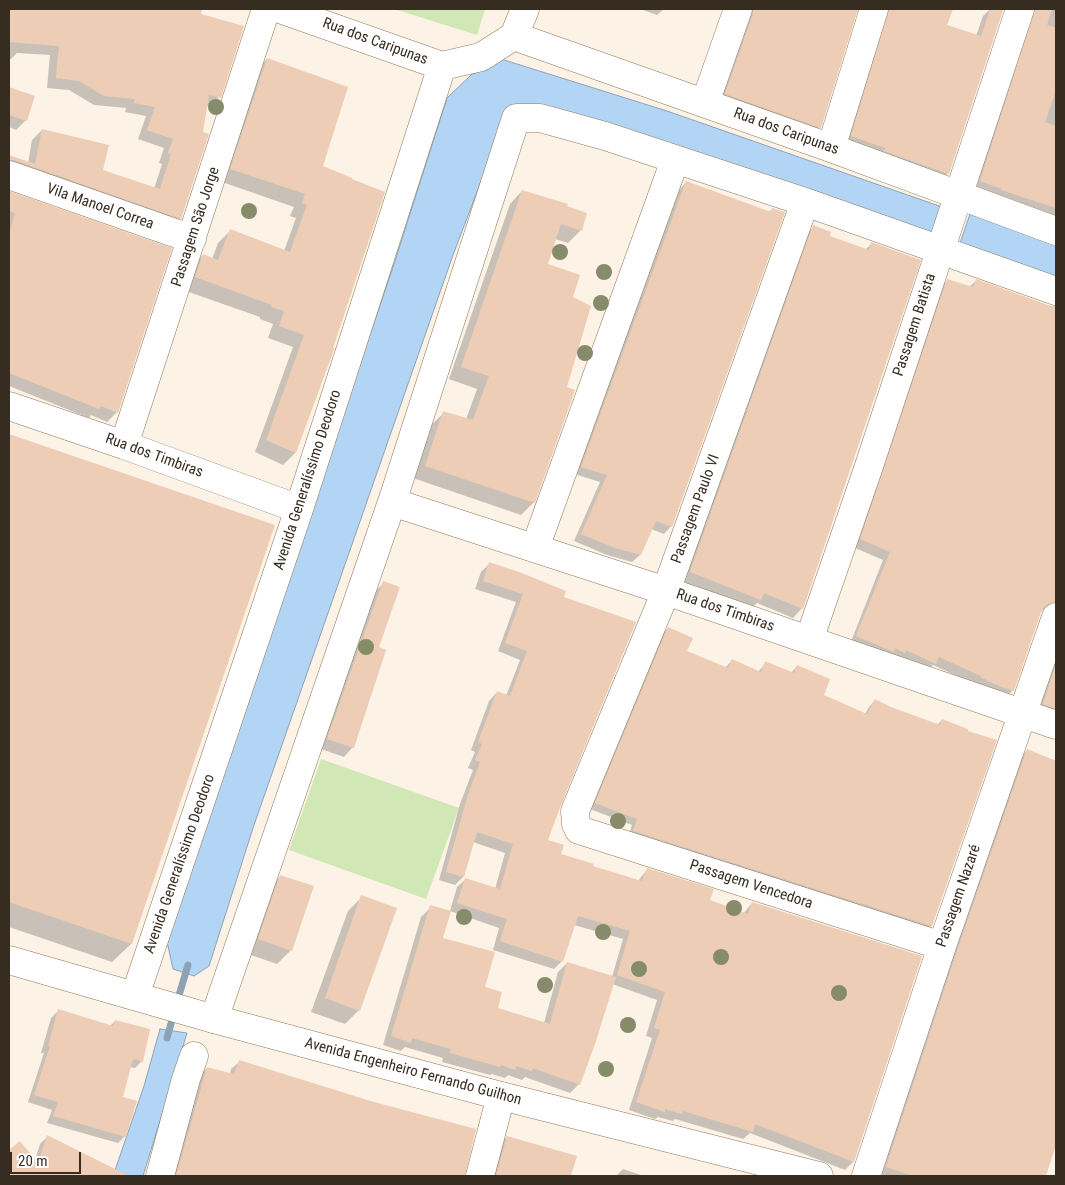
<!DOCTYPE html>
<meta charset="utf-8">
<style>
body{margin:0}
#map{position:relative;width:1065px;height:1185px;overflow:hidden;background:#fcf2e5;font-family:"Roboto Condensed",sans-serif}
canvas{display:block}
.frame{position:absolute;inset:0;border:10px solid #362c20;pointer-events:none}
.scale{position:absolute;left:10px;top:1152px;width:71px;height:22px;box-sizing:border-box;border:2px solid #362c20;border-top:0;padding-left:6px;font-size:15px;line-height:18px;white-space:nowrap;color:#362c20;-webkit-text-stroke:4px #fff;paint-order:stroke}
</style>
<div id="map">
<canvas width="1065" height="1185"></canvas>
<div class="frame"></div>
<div class="scale">20 m</div>
</div>
<script>
const g = document.querySelector('canvas').getContext('2d');
g.lineJoin = 'round';
function fillPath(path, color) { g.fillStyle = color; g.fill(path, 'evenodd'); }
const poly = rows => new Path2D(rows.map(r => 'M' + r).join(''));
function strokePath(path, color, width, dash) { g.strokeStyle = color; g.lineWidth = width; g.lineCap = dash ? 'butt' : 'round'; g.setLineDash(dash || []); g.stroke(path); }
function drawText(font, color, halo, rows, align = 'center') {
  g.font = font + ' "Roboto Condensed",sans-serif'; g.lineWidth = 4.5; g.setLineDash([]); g.textBaseline = 'middle'; g.strokeStyle = halo; g.fillStyle = color; for (const [text, x, y, turn = 0] of rows) {
    g.save(); g.translate(x, y); g.rotate((+turn || 0) * Math.PI / 180); g.textAlign = isNaN(turn) ? turn : align; if (halo) g.strokeText(text, 0, 0); g.fillText(text, 0, 0); g.restore();
  }
}
fillPath(poly([
 [394,9,485,9,477,35],
 [321,759,459,808,426,899,289,850]
]), '#d1e7b5');
const water = poly([
 [501,59,667,111,942,207,932,234,524,107,491,155,453,255,254,825,209,966,194,976,173,969,166,937,395,261,447,98,471,75,501,59],
 [970,214,1056,244,1056,281,959,246,970,214],
 [160,1029,187,1033,143,1176,113,1176,144,1086,160,1029]
]);
fillPath(water, '#b2d5f5');
strokePath(water, '#8da2b5', 1);
fillPath(poly([
 [9,9,201,9,200,15,219,97,210,107,206,106,180,218,170,228,9,171,9,156,28,163,32,140,42,130,101,171,154,189,162,164,159,163,164,148,138,139,146,116,125,112,126,108,94,105,69,90,47,88,50,55,17,53,11,59,9,59],
 [640,9,664,9,657,15],
 [746,9,856,9,820,127,811,136,716,103],
 [877,9,951,9,946,26,976,36,983,16,990,9,1002,10,948,173,939,182,843,145],
 [1023,9,1056,9,1056,221,971,190],
 [267,59,322,166,332,352,295,453,283,465,255,452,293,347,268,338,273,324,260,319,260,317,183,290,191,268,203,255,212,259,218,243,230,231,284,251,296,218,290,216,294,207,219,181,255,71],
 [9,88,34,97,26,120,16,130,9,127],
 [686,182,769,212,772,209,671,526,664,534,651,529,640,555,632,562,607,555,574,541,600,482,574,474,679,190],
 [522,191,581,230,568,243,555,239,547,265,572,298,534,502,521,515,413,478,431,425,444,413,466,419,477,389,449,379,510,204],
 [9,193,170,249,117,412,107,422,91,415,89,418,9,386],
 [814,227,828,237,865,250,872,243,802,608,793,618,757,603,751,609,681,581,804,236],
 [948,280,969,287,976,281,1051,307,1056,307,1056,612,1054,610,1044,609,1040,611,1013,690,1005,698,933,665,927,671,850,644,883,560,853,547,940,288],
 [9,436,273,525,131,944,112,962,9,927],
 [489,564,562,598,546,841,560,855,591,867,638,881,647,870,709,901,743,914,752,903,853,1162,845,1170,750,1133,743,1139,675,1119,673,1121,658,1117,655,1119,629,1110,652,1038,646,1036,657,1000,612,984,579,1084,570,1093,525,1077,522,1080,508,1075,505,1078,492,1074,490,1075,442,1062,443,1058,405,1047,401,1051,383,1045,421,917,430,908,441,938,483,988,496,1009,544,1023,558,972,567,963,612,977,623,939,574,925,562,961,554,969,493,950,499,928,450,911,457,887,466,879,495,889,505,853,473,842,463,877,455,885,439,880,460,804,473,770,468,768,475,752,471,750,489,701,497,692,506,696,520,660,498,651,516,602,475,589,481,572],
 [384,583,377,648,353,747,344,757,318,748,374,592],
 [668,628,686,651,725,668,732,660,758,672,766,663,791,673,797,666,822,695,865,714,869,707,875,700,891,708,937,725,942,720,966,732,995,741,931,926,925,932,628,837,632,825,590,809,662,634],
 [1056,652,1056,718,1036,711],
 [1027,750,1056,761,1056,1141,1044,1176,878,1175,1019,759],
 [281,876,291,950,277,964,245,953,266,890],
 [362,897,359,1010,345,1024,311,1012,348,911],
 [58,1011,110,1026,115,1021,142,1061,135,1068,130,1067,122,1098,125,1136,118,1143,47,1123,52,1110,28,1102,44,1053,41,1053,51,1018],
 [239,1062,464,1172,464,1176,171,1176,199,1076,207,1068,230,1074,231,1069],
 [47,1137,106,1166,102,1176,9,1176,9,1152,20,1142,35,1160,40,1144],
 [507,1137,575,1157,569,1176,491,1176,499,1145],
 [623,1169,644,1176,616,1176]
]), '#0003');
strokePath(poly([
 [177,1002,188,965],
 [167,1038,174,1013]
]), '#8da2b5', 7);
fillPath(poly([
 [9,9,202,9,201,14,244,26,221,98,209,95,203,132,209,134,181,219,14,160,9,160,9,155,35,164,42,129,109,145,103,170,160,189,171,154,168,153,173,139,147,130,155,107,134,103,135,99,104,96,79,81,56,78,59,46,9,42],
 [753,9,858,9,821,128,725,94,753,14],
 [889,9,953,9,947,25,981,36,990,9,1003,10,949,174,884,151,885,148,851,136],
 [1035,9,1052,9,1047,25,1056,28,1056,90,1045,122,1056,126,1056,208,1001,190,1002,189,980,181],
 [267,58,348,87,323,166,352,178,352,179,385,192,333,348,334,349,333,352,296,453,266,440,304,335,279,326,284,311,271,307,272,305,195,277,203,254,218,260,230,229,290,252,307,205,302,203,305,194,230,169],
 [9,87,35,96,27,121,9,115],
 [686,181,771,212,772,208,785,212,672,527,656,521,641,555,615,548,581,534,607,475,581,467],
 [522,190,568,204,567,206,587,213,582,231,561,224,548,264,580,275,573,297,591,306,567,387,575,390,535,503,425,466,443,411,473,420,489,376,461,367],
 [9,191,172,248,118,413,101,406,99,409,9,373,9,234,15,213,9,211],
 [813,225,831,232,830,236,869,250,871,242,921,260,803,609,764,593,761,600,690,572],
 [947,279,973,287,976,279,1051,306,1056,306,1056,598,1054,602,1045,606,1041,612,1014,691,999,686,980,677,981,676,939,657,936,664,906,650,905,653,895,648,894,652,856,636,890,552,860,539],
 [9,434,275,525,132,944,9,902],
 [489,562,522,573,566,591,564,597,636,622,561,805,548,840,564,845,561,854,594,864,593,866,642,881,647,868,714,889,710,900,748,914,752,902,922,956,854,1162,755,1124,753,1132,683,1111,682,1114,665,1109,665,1112,636,1102,660,1030,654,1028,665,992,617,975,630,931,578,916,563,962,500,941,507,919,457,903,465,878,500,889,513,844,477,832,464,877,446,872,468,795,480,762,475,760,482,744,478,742,497,691,510,696,527,651,505,643,523,594,483,581],
 [383,581,400,587,379,647,386,650,354,748,327,739],
 [668,627,693,638,687,651,728,668,732,659,761,672,765,661,794,673,797,665,830,679,824,695,867,714,875,699,891,707,940,725,942,719,968,729,968,731,997,740,932,926,633,831,637,819,595,803],
 [1056,664,1056,709,1043,704],
 [1027,749,1056,761,1056,1145,1046,1176,913,1176,886,1167,957,951],
 [280,875,314,886,292,951,258,939],
 [361,895,397,908,360,1011,325,998],
 [430,905,451,911,443,938,495,952,485,987,502,992,498,1008,550,1024,567,962,616,977,595,1044,580,1085,533,1068,532,1071,516,1066,515,1070,501,1065,500,1067,450,1053,451,1049,412,1038,411,1043,391,1036],
 [58,1009,113,1026,115,1020,150,1029,143,1062,133,1059,123,1097,137,1101,126,1137,53,1116,58,1102,34,1095,50,1046,48,1046],
 [239,1060,374,1102,476,1129,465,1176,176,1176,207,1067,234,1074],
 [47,1135,129,1176,9,1176,9,1150,20,1141,38,1163],
 [507,1136,577,1156,571,1176,496,1176]
]), '#eecdb6');
const minor = poly([
 [280,9,442,66],
 [514,36,831,148,1056,231],
 [442,66,481,57,514,36,525,9],
 [705,103,738,9],
 [831,148,874,9],
 [9,175,192,239],
 [805,202,666,591,575,811,576,824,579,830,942,946],
 [9,406,124,445,299,509],
 [124,445,266,9],
 [392,502,666,591,1056,725],
 [535,548,675,160],
 [809,640,868,469,1020,9],
 [135,996,299,509,442,66],
 [214,1019,394,496,516,118,540,118,605,136,805,202,1056,291],
 [160,1176,186,1079,194,1056],
 [480,1176,501,1096],
 [866,1176,942,946,1056,617]
]);
const major = poly([
 [9,960,214,1019,501,1096,819,1176]
]);
strokePath(minor, '#907a5d', 29);
strokePath(major, '#907a5d', 29);
strokePath(minor, '#fff', 28);
strokePath(major, '#fff', 28);
g.fillStyle = '#868b69';
for (const [x, y] of [
 [216,107],
 [249,211],
 [560,252],
 [604,272],
 [601,303],
 [585,353],
 [366,647],
 [618,821],
 [734,908],
 [464,917],
 [603,932],
 [721,957],
 [639,969],
 [545,985],
 [839,993],
 [628,1025],
 [606,1069]
]) { g.beginPath(); g.arc(x, y, 8, 0, 2 * Math.PI); g.fill(); }
drawText('15px', '#362c20', '#fff', [
 ["Rua dos Caripunas",375,42,20],
 ["Rua dos Caripunas",786,132,20],
 ["Vila Manoel Correa",100,207,19],
 ["Passagem São Jorge",196,227,-72],
 ["Passagem Batista",915,325,-72],
 ["Rua dos Timbiras",154,456,20],
 ["Avenida Generalíssimo Deodoro",308,480,-72],
 ["Passagem Paulo VI",696,509,-70],
 ["Rua dos Timbiras",725,611,19],
 ["Avenida Generalíssimo Deodoro",180,864,-71],
 ["Passagem Vencedora",751,885,18],
 ["Passagem Nazaré",959,896,-71],
 ["Avenida Engenheiro Fernando Guilhon",413,1072,15]
]);
</script>
